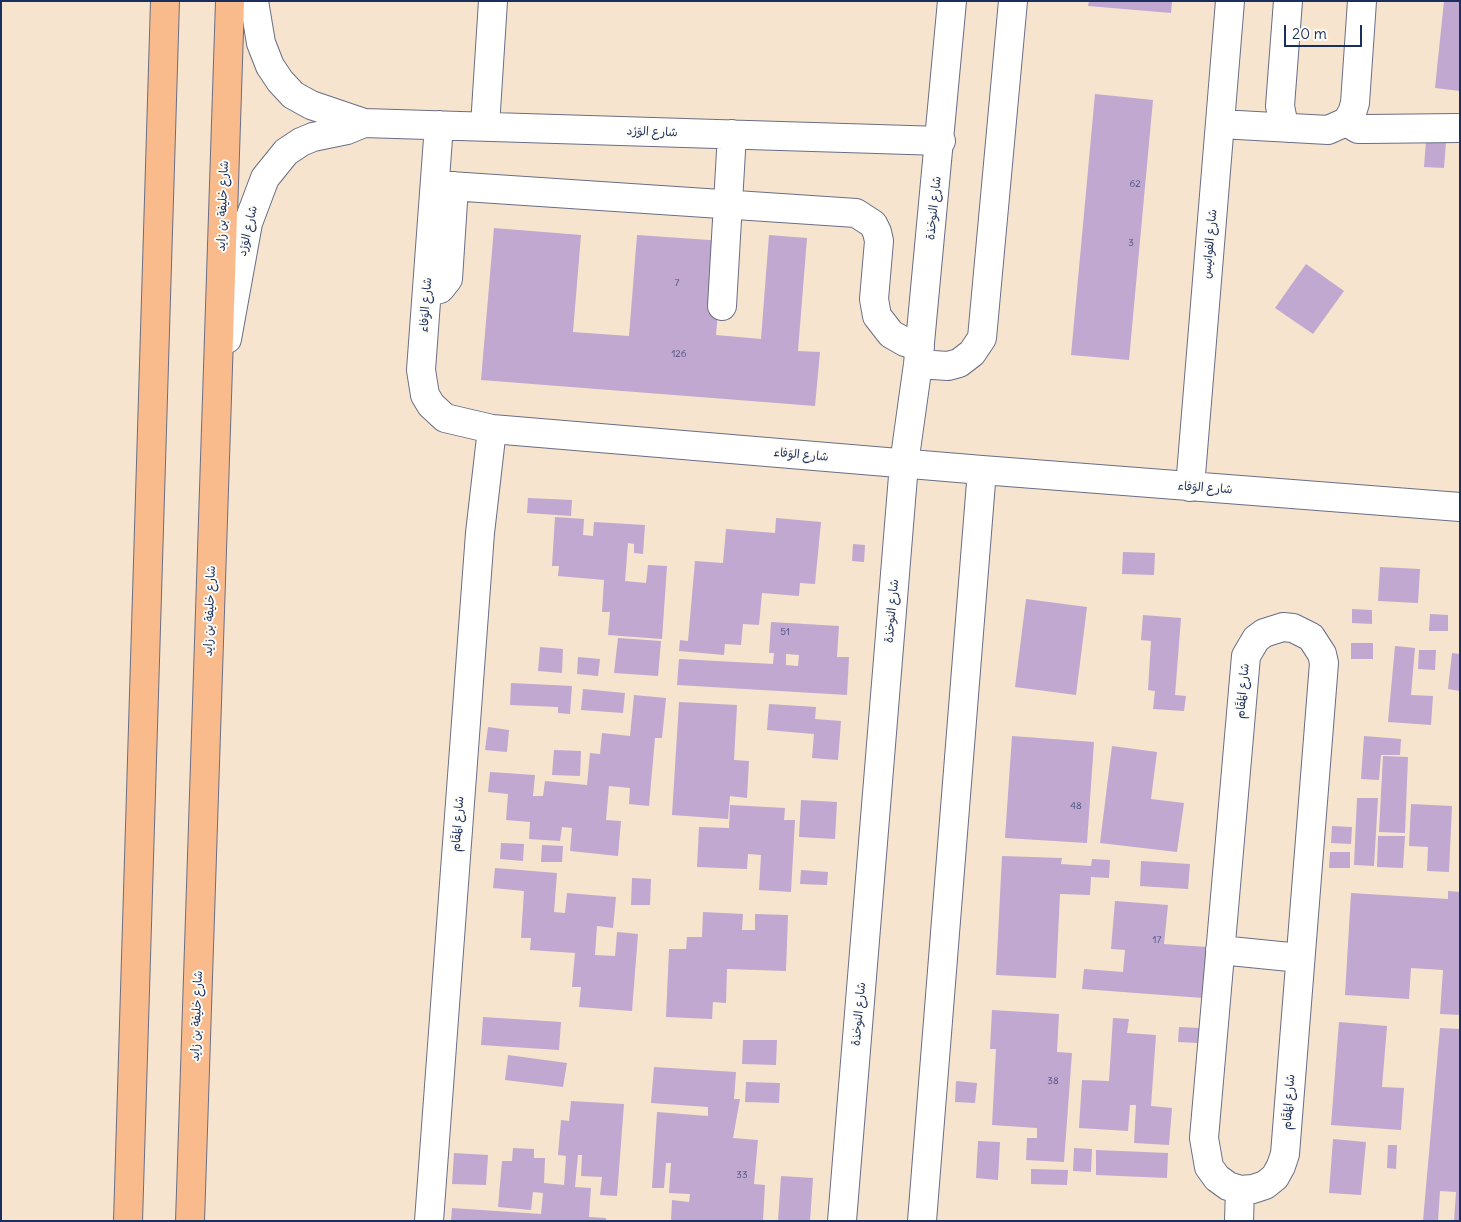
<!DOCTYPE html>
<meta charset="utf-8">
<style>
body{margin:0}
#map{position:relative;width:1461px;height:1222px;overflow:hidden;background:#f7e4ce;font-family:Delius,sans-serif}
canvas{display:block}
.frame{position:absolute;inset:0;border:2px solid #1b2f5e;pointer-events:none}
.scale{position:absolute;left:1284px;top:25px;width:78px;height:22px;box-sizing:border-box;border:2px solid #1b2f5e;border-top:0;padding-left:6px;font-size:15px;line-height:18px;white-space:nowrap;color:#1b2f5e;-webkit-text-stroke:4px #fdfcf7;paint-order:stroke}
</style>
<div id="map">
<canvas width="1461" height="1222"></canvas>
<div class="frame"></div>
<div class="scale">20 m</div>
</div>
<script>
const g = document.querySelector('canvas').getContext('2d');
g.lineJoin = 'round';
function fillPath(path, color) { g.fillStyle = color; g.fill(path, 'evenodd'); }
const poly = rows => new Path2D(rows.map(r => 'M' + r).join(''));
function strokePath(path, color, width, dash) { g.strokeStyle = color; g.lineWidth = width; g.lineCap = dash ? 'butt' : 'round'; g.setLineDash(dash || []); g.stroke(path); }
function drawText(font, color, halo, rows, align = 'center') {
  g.font = font + ' Delius,"Playpen Sans Arabic",sans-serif'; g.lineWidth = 4; g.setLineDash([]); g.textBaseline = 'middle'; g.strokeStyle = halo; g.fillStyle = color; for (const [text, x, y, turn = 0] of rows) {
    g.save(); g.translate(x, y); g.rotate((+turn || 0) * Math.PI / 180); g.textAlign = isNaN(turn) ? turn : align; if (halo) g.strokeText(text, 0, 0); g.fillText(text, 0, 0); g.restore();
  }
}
fillPath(poly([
 [1089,1,1172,1,1171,13,1088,6],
 [1444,1,1460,1,1460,91,1435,88],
 [1095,94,1153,100,1129,360,1071,355],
 [1426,140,1446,142,1444,168,1424,167],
 [494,228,581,235,573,332,629,336,637,235,724,241,716,335,761,339,769,235,807,238,798,351,820,352,815,406,481,380],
 [1306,264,1344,291,1313,334,1275,308],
 [528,498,572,500,571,516,527,513],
 [555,517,584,519,583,535,593,536,594,522,645,525,643,554,634,553,634,544,628,543,625,581,646,583,648,565,667,566,662,639,608,635,610,612,602,612,604,580,558,576,559,566,552,566],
 [776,518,821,522,815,584,800,583,799,596,762,593,759,625,743,624,741,645,725,644,724,655,679,651,680,640,688,641,695,561,723,563,726,529,775,533],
 [853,544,865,545,864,562,852,561],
 [1123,552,1155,553,1154,575,1122,574],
 [1380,567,1420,569,1418,603,1378,601],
 [1026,599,1087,607,1076,695,1015,687],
 [1352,609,1372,610,1372,624,1352,623],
 [1430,614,1448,615,1448,631,1429,631],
 [1143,615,1181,618,1175,695,1186,696,1184,711,1153,709,1155,691,1148,690,1151,641,1141,640],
 [771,622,839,626,837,657,849,657,847,695,677,685,679,659,773,664,774,653,769,653],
 [786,654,799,655,798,666,786,665],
 [618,638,661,641,658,676,614,673],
 [1351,643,1373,643,1373,659,1351,659],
 [1395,646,1415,648,1411,695,1433,696,1431,725,1388,722],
 [540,647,563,649,562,673,538,671],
 [1419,650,1436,650,1435,670,1418,669],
 [1452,653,1460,654,1460,691,1448,689],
 [578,657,600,659,598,676,577,674],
 [511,683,572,686,570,714,558,713,558,707,510,705],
 [583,689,625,693,623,713,581,710],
 [634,695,666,698,662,738,655,738,649,806,629,804,630,788,609,786,606,820,621,821,618,856,570,851,572,828,562,827,560,841,529,839,530,822,506,820,508,794,488,792,490,772,535,775,533,796,543,796,545,781,587,785,590,753,600,754,602,733,630,736],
 [679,702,737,705,734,760,749,761,747,798,730,796,728,819,672,815],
 [769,704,816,707,815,719,841,721,838,760,812,758,814,734,767,730],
 [488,727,509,730,507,752,485,750],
 [1012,736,1094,742,1087,843,1005,838],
 [1364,736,1401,739,1400,755,1381,755,1379,780,1361,779],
 [1112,746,1157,752,1151,799,1184,803,1177,852,1100,843],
 [554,750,581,751,580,776,552,775],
 [1383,756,1408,757,1405,833,1379,832],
 [1357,798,1378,798,1374,866,1354,865],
 [801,800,837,802,835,839,799,837],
 [1411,804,1452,806,1449,872,1427,871,1428,847,1409,846],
 [730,805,785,808,784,820,795,820,791,892,759,890,761,855,748,854,747,869,697,867,699,827,729,828],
 [1332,826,1352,827,1351,844,1331,843],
 [1378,836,1405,836,1403,868,1377,867],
 [501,843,524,844,523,861,500,859],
 [542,845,563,846,562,862,541,862],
 [1330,852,1350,852,1350,868,1329,868],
 [1002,856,1062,858,1061,864,1091,866,1092,859,1110,860,1109,878,1091,877,1090,895,1060,894,1056,978,996,975],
 [1141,861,1190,864,1188,889,1140,886],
 [495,868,557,873,554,912,565,913,567,893,616,897,613,928,597,926,595,955,615,956,617,932,638,934,632,1011,579,1007,581,987,572,987,575,953,530,950,531,938,521,938,524,891,493,888],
 [801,870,828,872,827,885,800,884],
 [632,878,651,879,650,905,631,905],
 [1448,891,1460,892,1460,1015,1440,1014,1443,970,1411,968,1409,999,1345,995,1351,893,1448,899],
 [1115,901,1168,905,1164,944,1207,947,1203,998,1082,989,1084,969,1123,972,1125,950,1111,949],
 [703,912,743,914,742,930,755,930,755,914,788,915,786,971,727,969,726,1003,713,1002,712,1019,666,1017,669,949,686,949,687,937,702,937],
 [992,1010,1059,1014,1057,1052,1072,1053,1064,1162,1026,1160,1027,1138,1037,1138,1037,1128,992,1125,996,1049,990,1049],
 [483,1017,561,1022,559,1050,481,1045],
 [1113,1018,1129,1019,1127,1033,1156,1035,1151,1106,1172,1108,1169,1145,1134,1143,1136,1105,1130,1105,1128,1131,1079,1128,1082,1080,1109,1081],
 [1339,1022,1387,1026,1382,1087,1404,1088,1401,1130,1331,1125],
 [1179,1027,1200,1028,1199,1043,1178,1042],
 [1440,1028,1460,1029,1460,1221,1454,1221,1456,1192,1440,1191,1438,1221,1423,1221],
 [743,1040,777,1040,776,1065,742,1064],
 [508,1055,567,1063,563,1087,505,1080],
 [654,1067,736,1072,734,1099,740,1099,733,1138,758,1140,754,1184,765,1185,763,1221,671,1221,672,1200,689,1202,690,1194,669,1193,671,1163,666,1163,664,1188,652,1188,657,1112,708,1116,708,1107,651,1103],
 [956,1081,977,1083,975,1103,955,1102],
 [746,1082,780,1083,779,1103,745,1102],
 [571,1101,624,1104,617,1196,600,1195,602,1177,581,1176,582,1155,578,1155,575,1187,591,1188,589,1217,606,1218,606,1221,451,1221,452,1208,541,1214,543,1193,533,1192,531,1210,498,1207,502,1161,512,1161,513,1148,534,1149,534,1158,545,1158,544,1183,564,1185,566,1156,558,1155,561,1120,569,1121],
 [1333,1139,1366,1142,1361,1195,1329,1193],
 [978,1141,1000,1142,998,1180,976,1178],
 [1388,1145,1397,1145,1396,1169,1387,1168],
 [1074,1148,1092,1149,1091,1172,1073,1171],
 [1096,1150,1168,1153,1167,1178,1096,1175],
 [454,1153,488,1155,486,1185,452,1184],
 [1031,1169,1068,1170,1067,1185,1031,1184],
 [781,1176,813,1178,810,1221,778,1221]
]), '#c0a8d0');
const minor = poly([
 [254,1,261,43,270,66,280,81,293,95,311,105,364,123,941,141],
 [1288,1,1280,106,1283,121,1289,128],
 [1346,122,1358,129,1365,129,1460,128],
 [1220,124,1328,130,1346,122,1352,113,1355,103,1362,1],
 [439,125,421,370,425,395,431,405,445,418,492,429,982,470,1460,507],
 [485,126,493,1],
 [435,185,856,213,873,224,877,232,879,241,874,299,877,316,891,334,905,342,920,347],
 [427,292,440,289,448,279,454,186],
 [722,306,732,134],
 [227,339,248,223,265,178,286,152,301,142,313,137,347,130,364,123],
 [918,364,948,366,959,363,972,353,982,338,1013,1],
 [1190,487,1230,1],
 [1283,627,1293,628,1311,637,1322,654,1324,663,1285,1154,1281,1166,1275,1177,1265,1185,1253,1189,1240,1190,1228,1186,1217,1178,1209,1167,1204,1138,1246,656,1256,639,1264,633,1283,627],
 [1220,950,1300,958],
 [429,1221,480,533,492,429],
 [842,1221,904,464,918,364,952,1],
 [922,1221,982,470],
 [1239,1221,1240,1190]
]);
const highway = poly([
 [128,1221,165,1],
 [190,1221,230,1]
]);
strokePath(minor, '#686e85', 30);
strokePath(highway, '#686e85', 30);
strokePath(minor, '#fff', 28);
strokePath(highway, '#fabb8c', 28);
drawText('10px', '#444d7a', null, [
 ["62",1135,184],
 ["3",1131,243],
 ["7",677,283],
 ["126",679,354],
 ["51",785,632],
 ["48",1076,806],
 ["17",1157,940],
 ["38",1053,1081],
 ["33",742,1175]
]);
drawText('12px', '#1b2f5e', '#fdfcf7', [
 ["شارع الوَرْد",652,132,2],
 ["شارع خليفة بن زايد",223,206,-88],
 ["شارع النوخذة",934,208,-84],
 ["شارع الوَرْد",248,231,-77],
 ["شارع الفوانيس",1210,244,-85],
 ["شارع الوَفاء",426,305,-86],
 ["شارع الوَفاء",801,455,5],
 ["شارع الوَفاء",1205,488,4],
 ["شارع خليفة بن زايد",210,611,-88],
 ["شارع النوخذة",892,611,-85],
 ["شارع المَقَام",1243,691,-85],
 ["شارع المَقَام",458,824,-86],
 ["شارع النوخذة",859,1014,-85],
 ["شارع خليفة بن زايد",197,1016,-88],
 ["شارع المَقَام",1289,1102,-86]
]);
</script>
